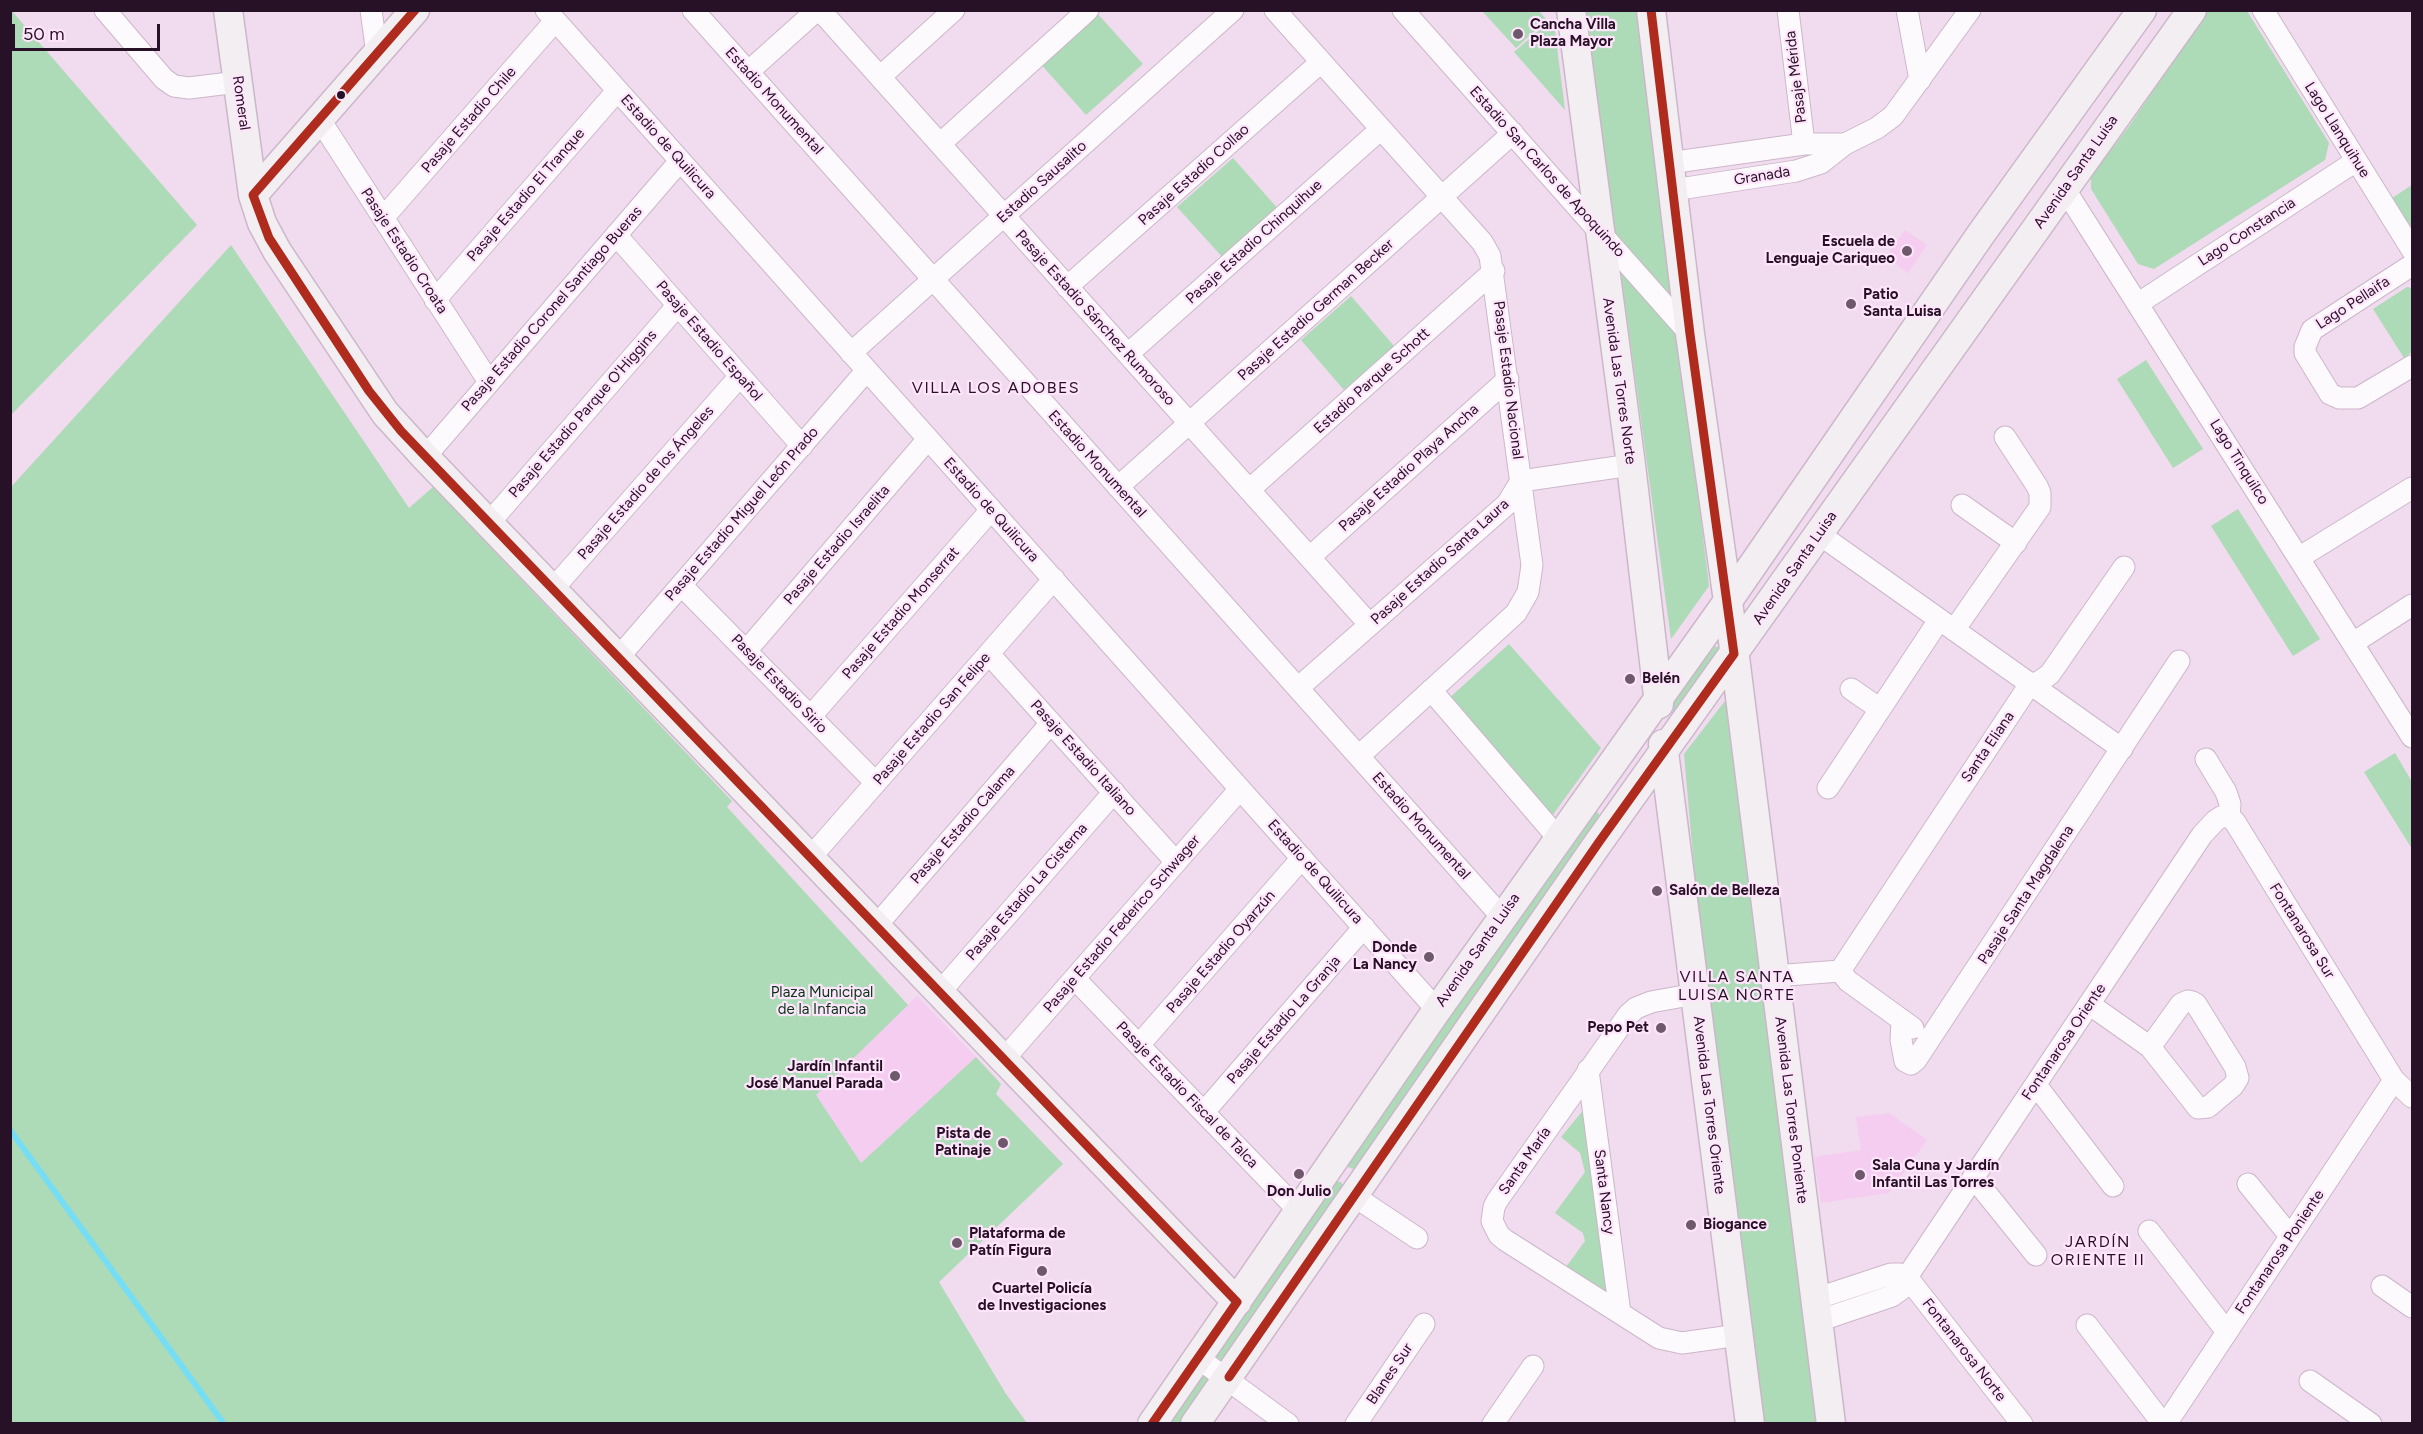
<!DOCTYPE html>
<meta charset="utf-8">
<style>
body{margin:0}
#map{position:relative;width:2423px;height:1434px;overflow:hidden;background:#f1dbef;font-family:Figtree,sans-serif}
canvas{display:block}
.frame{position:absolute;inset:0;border:12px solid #271126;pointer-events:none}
.scale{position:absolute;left:12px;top:24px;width:148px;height:27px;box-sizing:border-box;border:3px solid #271126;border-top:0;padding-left:8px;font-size:18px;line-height:21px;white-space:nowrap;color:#271126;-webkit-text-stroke:4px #ffe5fc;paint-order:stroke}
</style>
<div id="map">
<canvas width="2423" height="1434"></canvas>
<div class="frame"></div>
<div class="scale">50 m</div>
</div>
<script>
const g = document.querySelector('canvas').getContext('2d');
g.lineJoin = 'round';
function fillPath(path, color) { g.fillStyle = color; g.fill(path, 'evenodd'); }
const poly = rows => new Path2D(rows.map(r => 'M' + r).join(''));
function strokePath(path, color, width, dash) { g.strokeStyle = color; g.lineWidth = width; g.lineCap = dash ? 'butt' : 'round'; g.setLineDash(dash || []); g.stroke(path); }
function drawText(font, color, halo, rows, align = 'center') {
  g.font = font + ' Figtree,sans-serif'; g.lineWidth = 4.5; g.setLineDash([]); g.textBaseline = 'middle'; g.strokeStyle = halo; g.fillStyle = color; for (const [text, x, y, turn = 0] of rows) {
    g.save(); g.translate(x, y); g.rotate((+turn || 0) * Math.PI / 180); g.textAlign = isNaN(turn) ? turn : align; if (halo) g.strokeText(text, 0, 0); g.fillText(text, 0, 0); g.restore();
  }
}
fillPath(poly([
 [1905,230,1927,245,1908,273,1886,257],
 [917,996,976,1057,861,1163,816,1095],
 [1889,1113,1927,1140,1889,1193,1821,1203,1814,1157,1861,1150,1856,1117]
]), '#f5cdf1');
fillPath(poly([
 [11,10,197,225,11,415,10,11],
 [1482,11,1539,11,1547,20,1516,48],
 [1585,11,1639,11,1709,586,1671,639],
 [2207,11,2247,11,2329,143,2325,160,2154,269,2138,264,2091,189,2091,176,2130,125],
 [1096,12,1143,64,1086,115,1039,62],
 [1551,20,1554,23,1565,110,1514,52],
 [1233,158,1280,211,1225,260,1177,207],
 [2412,185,2412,237,2389,200],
 [231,245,409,508,433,487,732,801,727,807,908,1005,816,1095,861,1163,976,1057,1001,1084,996,1094,1063,1164,939,1282,1006,1394,1027,1423,11,1423,11,487],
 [2407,287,2412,288,2412,352,2404,358,2373,309],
 [1351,296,1394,346,1344,390,1301,340],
 [2146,360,2203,449,2173,468,2117,379],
 [2238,509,2320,639,2293,656,2211,526],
 [1509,644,1601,748,1550,819,1447,700],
 [1715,646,1721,648,1679,718,1670,707],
 [1728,697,1819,1423,1763,1423,1701,947,1684,754],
 [2395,753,2412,782,2412,849,2364,772],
 [1594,808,1602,818,1356,1170,1348,1167,1345,1165],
 [1585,1108,1609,1298,1566,1267,1585,1241,1583,1233,1555,1213,1585,1172,1580,1153,1561,1137],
 [1336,1181,1341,1182,1344,1188,1189,1423,1167,1424]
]), '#addab7');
strokePath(poly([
 [10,1130,224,1424]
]), '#76def4', 6);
const street = poly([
 [105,10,164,79,174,86,189,88,238,82],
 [371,10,377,54],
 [546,10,1437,1010],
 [693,10,1502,917],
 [820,10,1370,625],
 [1275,10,1482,242,1490,256,1532,565,1528,592,1516,613,1359,756],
 [1403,10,1690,334],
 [1788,10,1804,144],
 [1907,10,1920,80],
 [2263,10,2412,250],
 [748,72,817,10],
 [880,77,954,10],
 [320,120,489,382],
 [940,144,1088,10],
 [1669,163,1804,144,1845,144],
 [2064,188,2412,737],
 [1673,190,1796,171,1821,163,1845,144,1877,128,1893,116,1970,10],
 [383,218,555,21],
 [616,235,802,446],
 [2412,265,2312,330,2305,347,2305,353,2330,394,2339,398,2358,398,2412,366],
 [1067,287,1321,62],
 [435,300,617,91],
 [2139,303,2356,161],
 [851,353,1233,10],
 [1128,354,1381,129],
 [425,457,680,161],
 [1118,487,1513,133],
 [1249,490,1494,271],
 [1962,505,2016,543],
 [489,523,678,305],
 [1819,534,2122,749],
 [1310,557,1508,379],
 [2300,557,2412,488],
 [681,585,876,783],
 [552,590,740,376],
 [1954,630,2040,507,2040,493,2037,486,2005,437],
 [2353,643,2412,605],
 [746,651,928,439],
 [989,654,1176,862],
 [618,658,867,370],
 [2030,684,2039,682,2050,674,2124,567],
 [1298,688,1507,504,1521,481,1631,465],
 [1851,689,1880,709],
 [1431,690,1558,838],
 [811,716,991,510],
 [2206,759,2226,792,2230,804,2229,816,2235,822,2394,1080,2412,1097],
 [1828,788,1939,620],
 [810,858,1054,579],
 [876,926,1051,723],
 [1840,971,2030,684],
 [1840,971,1848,981,1913,1028],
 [1774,976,1840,971],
 [1075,979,1299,1211],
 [940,992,1114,792],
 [1695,994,1651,1002,1636,1008,1628,1015,1497,1201,1494,1207,1492,1221,1499,1235,1505,1240,1659,1338,1682,1343,1739,1335],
 [2089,1004,2150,1047,2198,1108,2208,1107,2233,1086,2238,1078,2235,1067,2196,1004,2192,1002,2188,1001,2181,1004,2150,1047],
 [1902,1020,1901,1040,1905,1061,1911,1064,1916,1060,1929,1040,2179,661],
 [1139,1045,1302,858],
 [1004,1059,1240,789],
 [1588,1070,1620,1313],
 [2036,1085,2113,1186],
 [1204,1112,1364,927],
 [1974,1178,2036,1255],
 [2248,1184,2290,1236],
 [1354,1196,1417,1238],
 [2149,1231,2227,1332],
 [1907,1277,2022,1424],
 [2382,1286,2412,1307],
 [1815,1299,1891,1274,1900,1274,1907,1277],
 [1818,1321,1892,1296,1903,1288,1907,1277,2202,835,2215,821,2221,817,2229,816],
 [2087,1325,2163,1424],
 [1198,1358,1288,1424],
 [2310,1381,2371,1424],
 [1356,1424,1424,1324],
 [1493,1424,1533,1366],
 [2166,1424,2394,1080]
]);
const secondary = poly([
 [228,10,253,195,262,223,277,251,385,413,425,457,1237,1302],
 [1571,10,1631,465,1659,704],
 [1651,10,1690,334,1728,601,1831,1424],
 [253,195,415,10],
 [1663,744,1750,1424],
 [1152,1424,1437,1010,1728,601,1981,234,2142,10],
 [1195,1424,1599,842,2192,10]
]);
strokePath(street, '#ccb7ca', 23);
strokePath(secondary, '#ccb7ca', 31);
strokePath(street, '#fdfafd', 21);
strokePath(secondary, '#f3eef2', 28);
strokePath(poly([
 [415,10,253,195,269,238,369,391,401,431,1237,1302,1152,1424],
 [1229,1377,1599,842,1734,654,1690,334,1651,10]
]), '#af2b1e', 9);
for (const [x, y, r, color] of [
 [1518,34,6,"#6e586c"],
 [341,95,5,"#271126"],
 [1907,251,6,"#6e586c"],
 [1851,304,6,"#6e586c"],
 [1630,679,6,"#6e586c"],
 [1657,891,6,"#6e586c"],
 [1429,957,6,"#6e586c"],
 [1661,1028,6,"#6e586c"],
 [895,1076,6,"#6e586c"],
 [1003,1143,6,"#6e586c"],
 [1299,1174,6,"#6e586c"],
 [1860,1175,6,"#6e586c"],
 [1691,1225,6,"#6e586c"],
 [957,1243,6,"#6e586c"],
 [1042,1271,6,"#6e586c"]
]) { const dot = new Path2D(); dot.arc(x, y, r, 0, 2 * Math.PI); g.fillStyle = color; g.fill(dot); strokePath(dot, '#ffe5fc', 2); }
drawText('bold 15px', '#271126', '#ffe5fc', [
 ["Cancha Villa",1530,25],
 ["Plaza Mayor",1530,42],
 ["Escuela de",1895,242,"right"],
 ["Lenguaje Cariqueo",1895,259,"right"],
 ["Patio",1863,295],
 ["Santa Luisa",1863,312],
 ["Belén",1642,679],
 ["Salón de Belleza",1669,891],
 ["Donde",1417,948,"right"],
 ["La Nancy",1417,965,"right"],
 ["Pepo Pet",1649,1028,"right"],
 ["Jardín Infantil",883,1067,"right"],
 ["José Manuel Parada",883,1084,"right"],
 ["Pista de",991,1134,"right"],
 ["Patinaje",991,1151,"right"],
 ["Sala Cuna y Jardín",1872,1166],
 ["Infantil Las Torres",1872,1183],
 ["Don Julio",1299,1192,"center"],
 ["Biogance",1703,1225],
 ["Plataforma de",969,1234],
 ["Patín Figura",969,1251],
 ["Cuartel Policía",1042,1289,"center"],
 ["de Investigaciones",1042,1306,"center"]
], 'left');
drawText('15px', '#271126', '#ffe5fc', [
 ["Pasaje Mérida",1796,77,-97],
 ["Estadio Monumental",774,101,48],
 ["Romeral",241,103,82],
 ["Pasaje Estadio Chile",469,120,-49],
 ["Lago Llanquihue",2337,130,58],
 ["Estadio de Quilicura",668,147,48],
 ["Estadio San Carlos de Apoquindo",1547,172,48],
 ["Avenida Santa Luisa",2076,172,-55],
 ["Pasaje Estadio Collao",1194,175,-42],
 ["Granada",1762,176,-9],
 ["Estadio Sausalito",1042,182,-42],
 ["Pasaje Estadio El Tranque",526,195,-49],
 ["Lago Constancia",2247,232,-33],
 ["Pasaje Estadio Chinquihue",1254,242,-42],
 ["Pasaje Estadio Croata",404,251,57],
 ["Lago Pellaifa",2353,303,-33],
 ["Pasaje Estadio Coronel Santiago Bueras",552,309,-49],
 ["Pasaje Estadio German Becker",1316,310,-42],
 ["Pasaje Estadio Sánchez Rumoroso",1095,318,48],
 ["Pasaje Estadio Español",709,341,49],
 ["Pasaje Estadio Nacional",1508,380,83],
 ["Estadio Parque Schott",1372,381,-42],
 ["Avenida Las Torres Norte",1619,381,82],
 ["Pasaje Estadio Parque O'Higgins",583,414,-49],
 ["Lago Tinquilco",2239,462,58],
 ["Estadio Monumental",1097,464,48],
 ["Pasaje Estadio Playa Ancha",1409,468,-42],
 ["Pasaje Estadio de los Ángeles",646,483,-49],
 ["Estadio de Quilicura",991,510,48],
 ["Pasaje Estadio Miguel León Prado",742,514,-49],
 ["Pasaje Estadio Israelita",837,545,-49],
 ["Pasaje Estadio Santa Laura",1440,562,-42],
 ["Avenida Santa Luisa",1795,568,-55],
 ["Pasaje Estadio Monserrat",901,613,-49],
 ["Pasaje Estadio Sirio",779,684,46],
 ["Pasaje Estadio San Felipe",932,719,-49],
 ["Santa Eliana",1988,747,-56],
 ["Pasaje Estadio Italiano",1083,758,48],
 ["Pasaje Estadio Calama",963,825,-49],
 ["Estadio Monumental",1421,826,48],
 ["Estadio de Quilicura",1315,872,48],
 ["Pasaje Estadio La Cisterna",1027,892,-49],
 ["Pasaje Santa Magdalena",2026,895,-57],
 ["Pasaje Estadio Federico Schwager",1122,924,-49],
 ["Fontanarosa Sur",2302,931,58],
 ["Avenida Santa Luisa",1478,950,-55],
 ["Pasaje Estadio Oyarzún",1221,952,-49],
 ["Pasaje Estadio La Granja",1284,1020,-49],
 ["Fontanarosa Oriente",2064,1042,-56],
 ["Pasaje Estadio Fiscal de Talca",1187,1095,46],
 ["Avenida Las Torres Oriente",1709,1105,83],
 ["Avenida Las Torres Poniente",1791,1110,83],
 ["Santa María",1525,1161,-55],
 ["Santa Nancy",1604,1192,83],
 ["Fontanarosa Poniente",2280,1252,-56],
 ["Fontanarosa Norte",1964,1350,52],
 ["Blanes Sur",1390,1374,-56]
]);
drawText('15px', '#043413', '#ffe5fc', [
 ["Plaza Municipal",822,993],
 ["de la Infancia",822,1010]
]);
g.letterSpacing = '1.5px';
drawText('16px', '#271126', '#ffe5fc', [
 ["VILLA LOS ADOBES",996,388],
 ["VILLA SANTA",1737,977],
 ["LUISA NORTE",1737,995],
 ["JARDÍN",2098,1242],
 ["ORIENTE II",2098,1260]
]);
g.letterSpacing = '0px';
</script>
